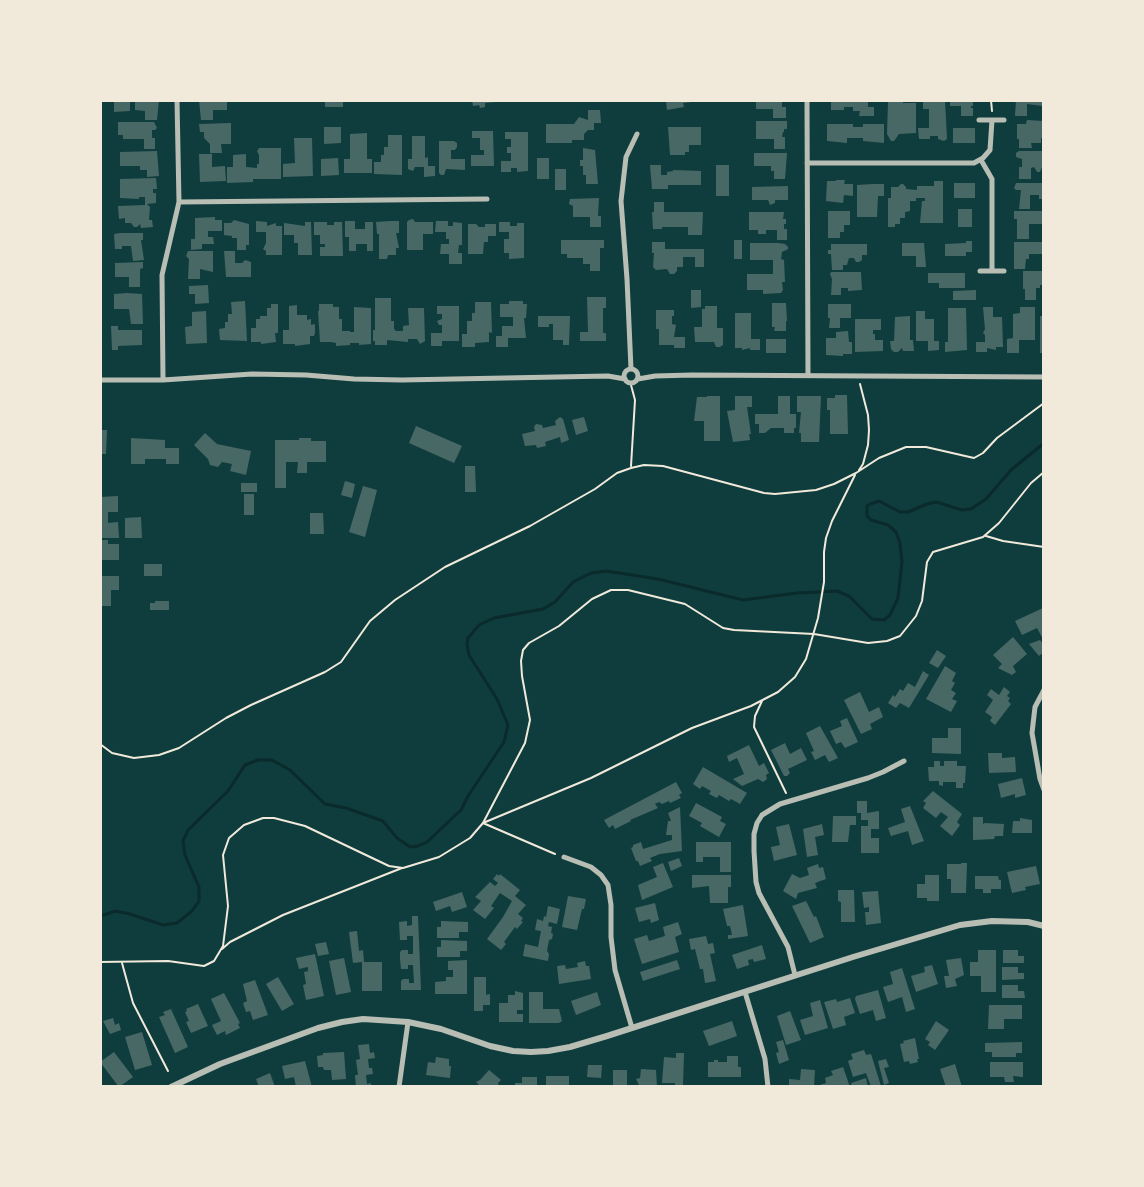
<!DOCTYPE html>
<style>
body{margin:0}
#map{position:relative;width:1144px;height:1187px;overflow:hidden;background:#0f3d3e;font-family:Karla,sans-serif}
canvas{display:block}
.frame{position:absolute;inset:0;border:102px solid #f1e9da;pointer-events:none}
</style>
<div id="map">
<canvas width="1144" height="1187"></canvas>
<div class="frame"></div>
</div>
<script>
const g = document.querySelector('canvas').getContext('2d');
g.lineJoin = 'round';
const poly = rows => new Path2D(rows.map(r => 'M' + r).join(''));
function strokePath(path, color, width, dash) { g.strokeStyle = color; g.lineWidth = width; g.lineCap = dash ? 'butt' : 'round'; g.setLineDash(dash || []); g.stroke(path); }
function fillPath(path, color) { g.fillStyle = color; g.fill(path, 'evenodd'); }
strokePath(poly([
 [100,916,116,911,130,914,163,925,177,923,192,911,199,901,199,887,185,855,183,841,188,830,228,791,245,765,258,760,272,760,290,770,325,804,346,808,383,821,397,838,410,847,418,846,427,842,461,810,468,796,504,742,508,725,497,699,469,655,467,645,468,638,479,625,494,618,543,609,555,602,573,582,591,573,606,571,658,579,743,600,797,593,837,591,849,596,872,619,884,620,890,615,898,598,902,562,900,543,896,532,888,525,871,520,867,516,867,506,870,504,879,501,900,512,908,512,927,504,936,502,962,510,971,509,986,499,1011,470,1044,443]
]), '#0a2a2b', 3);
fillPath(poly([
 [114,100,130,100,130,111,114,112],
 [135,100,159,100,157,120,145,120,145,111,135,110],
 [199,100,227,100,227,110,213,110,213,120,201,120],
 [325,100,343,100,343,107,325,107],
 [472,100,495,100,495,102,485,103,485,107,480,108,479,105,473,106],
 [666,100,692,100,692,102,683,103,684,107,667,110],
 [756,100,782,100,782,107,786,107,786,118,773,118,773,109,756,109],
 [831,100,868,100,868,107,874,107,874,116,859,116,860,111,853,111,853,107,844,107,844,110,831,110],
 [894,100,903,100,903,103,916,103,916,133,899,134,894,141,891,141,887,134,888,102,894,102],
 [923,100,945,100,947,139,944,141,938,139,938,136,930,136,930,139,919,139,918,128,929,128,929,109,923,109],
 [950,100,973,100,973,106,971,106,971,108,973,108,973,116,961,116,961,106,950,106],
 [1016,100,1043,100,1043,106,1027,104,1027,116,1015,116],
 [588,110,600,110,601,123,594,123,594,130,588,130,584,134,584,140,572,140,572,143,546,143,546,124,574,124,579,117,588,120],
 [1027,120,1044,121,1044,138,1041,138,1041,143,1031,143,1032,148,1019,148,1019,139,1017,139,1017,124,1026,124],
 [756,121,787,121,787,129,784,129,784,132,783,132,782,137,785,137,785,149,774,149,774,139,756,139],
 [118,122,154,122,157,128,155,130,152,130,152,138,155,138,155,149,144,149,144,139,123,139,123,135,118,135],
 [231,123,231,144,221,144,222,153,210,153,210,144,204,138,204,132,200,132,199,124],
 [827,124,853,124,853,127,863,127,863,124,884,124,884,143,863,141,863,138,847,138,847,143,827,141],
 [324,127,341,127,341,143,324,144],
 [668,127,701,127,701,145,689,145,689,152,685,152,685,155,670,155],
 [953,128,975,128,975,143,953,143],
 [472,131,493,131,494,166,471,166,471,155,484,155,484,150,480,150,480,138,472,138],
 [505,132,528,132,528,171,517,172,517,168,511,168,511,172,501,172,501,161,511,161,511,153,507,153,507,147,511,147,511,139,505,139],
 [367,133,367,159,372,159,372,173,344,173,344,159,350,159,350,134],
 [388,135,402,135,402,175,374,174,374,162,381,162,381,155,384,155,384,147,388,147],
 [412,136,425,136,425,158,428,157,428,166,435,166,435,176,424,177,424,167,415,167,413,171,408,169,408,159,412,159],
 [294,138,312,138,313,176,283,177,283,164,295,163],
 [439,141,454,141,457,143,457,147,455,150,451,150,451,159,465,159,465,170,446,169,444,175,441,175,439,173],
 [259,148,281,148,281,179,253,179,253,182,227,183,227,167,233,167,233,155,246,154,246,167,257,168,257,164,259,164,259,155,257,151],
 [583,148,595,150,598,184,586,184,586,175,583,175,583,166,580,166,580,160,583,160],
 [157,151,159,176,147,177,147,170,140,170,140,166,120,166,120,152],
 [1019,151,1044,151,1044,167,1042,167,1040,172,1037,172,1034,167,1031,168,1031,179,1019,179,1019,167,1022,167,1022,159,1016,157,1016,153],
 [754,153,787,153,785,179,774,179,774,171,771,171,771,166,754,166],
 [199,154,212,154,212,167,225,166,226,181,200,182],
 [338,158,339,175,321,176,321,159],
 [537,158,549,158,549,179,537,179],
 [650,165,661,165,661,175,667,175,667,172,673,171,673,170,701,171,701,185,668,185,668,189,652,189],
 [716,165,729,165,729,196,716,196],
 [555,169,566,169,566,190,555,190],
 [156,178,157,189,153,189,153,193,156,193,156,203,147,204,150,207,149,220,152,220,153,227,141,228,140,224,137,227,134,227,131,223,125,223,125,218,119,219,118,206,145,205,145,197,139,197,139,199,120,198,120,179],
 [836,180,845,180,844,184,853,184,853,196,844,195,843,203,826,201,827,181,836,181],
 [934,181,943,181,943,223,920,223,922,201,925,201,925,198,916,198,916,201,910,201,910,211,905,212,905,218,900,218,900,224,895,224,895,227,888,227,888,198,891,198,891,187,898,187,901,184,903,184,906,187,906,189,917,190,917,186,934,186],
 [954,183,975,183,975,198,954,198],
 [1016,183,1044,183,1044,199,1039,199,1039,195,1030,195,1030,209,1019,209,1021,190,1016,190,1014,188],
 [873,184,884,184,884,196,878,196,877,217,857,217,857,185],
 [788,186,788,200,775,200,775,203,770,205,768,200,752,200,752,187],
 [599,198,598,216,601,216,601,227,590,227,590,217,573,217,573,206,569,204,570,199],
 [654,202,664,202,664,212,703,212,702,235,688,235,688,227,662,227,662,229,653,229,652,212,654,212],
 [958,209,972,209,972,227,958,227],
 [828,211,850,211,850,225,844,225,844,232,840,232,840,238,828,238],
 [1014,211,1044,211,1044,224,1029,224,1029,239,1017,239,1017,219,1014,219],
 [749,212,784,212,783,219,786,219,786,224,784,224,784,229,787,229,787,240,777,240,777,230,766,230,766,234,758,234,758,230,749,230],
 [215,217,215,220,222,220,222,231,208,231,208,237,213,237,214,244,202,244,202,249,191,250,191,239,195,239,195,218],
 [413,219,415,222,433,222,433,234,423,234,423,250,407,250,407,222,409,220],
 [234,220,249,224,249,245,246,245,246,250,237,250,237,238,232,238,232,236,224,235,224,223,231,223],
 [256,221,267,222,267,226,276,223,276,226,282,226,282,255,266,255,266,251,263,249,266,243,266,232,256,232],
 [345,221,355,221,355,229,365,229,365,222,373,222,373,251,367,251,367,244,356,244,356,251,349,251,349,237,345,237],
 [390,221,399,221,399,233,396,233,399,248,396,248,396,255,388,255,387,259,379,259,379,234,377,234,376,222],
 [436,221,448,221,448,226,453,226,453,222,462,223,462,245,459,245,458,253,462,253,462,264,449,264,449,254,440,254,441,244,449,244,449,239,446,239,446,232,435,232],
 [305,222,311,222,312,255,298,255,298,243,294,243,294,235,284,235,284,223,305,226],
 [314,222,327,222,327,225,334,225,334,222,342,222,343,256,320,256,320,247,325,247,325,244,320,244,320,235,314,235],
 [499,222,510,222,510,226,517,226,517,223,524,223,524,258,509,259,509,253,504,253,504,239,509,239,509,232,499,232],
 [468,224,476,224,479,227,485,227,485,224,496,224,496,236,488,236,488,242,484,242,483,254,468,254],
 [120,233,143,233,143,240,141,240,144,260,133,261,131,246,122,246,122,249,115,249,114,234],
 [561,240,604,240,604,248,600,248,600,271,590,271,590,264,583,264,583,258,567,258,567,254,561,254],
 [734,240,742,240,742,259,734,259],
 [966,241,972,241,972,252,966,252,966,256,945,256,945,244,966,243],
 [652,242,665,242,665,249,704,249,704,267,695,267,695,257,683,257,683,267,677,267,677,271,674,274,670,274,667,269,656,270,653,267,654,253,652,253],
 [1014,242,1044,242,1044,254,1029,254,1029,259,1026,259,1025,269,1014,269],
 [750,243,778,243,785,244,788,247,788,249,782,252,781,259,784,260,785,282,782,282,783,290,781,293,763,294,763,290,747,290,747,274,773,274,773,260,750,260],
 [902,243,924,243,926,267,916,267,916,256,902,256],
 [831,244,867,244,867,255,862,255,862,260,859,262,856,262,854,258,849,258,847,265,843,265,843,270,832,270,831,254,828,254,828,250,831,250],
 [188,251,213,251,213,272,200,269,200,279,188,279,189,259,186,256],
 [224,251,235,251,235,263,242,263,245,260,251,262,251,277,226,277],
 [143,262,143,268,140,269,140,287,129,287,129,277,115,277,115,263],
 [1023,271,1044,271,1044,285,1040,285,1040,288,1036,288,1036,300,1025,300,1025,289,1023,289],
 [831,272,861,272,862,290,848,291,848,288,841,288,841,295,831,295,832,279,830,274],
 [928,273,965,273,965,288,939,288,939,283,928,283],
 [208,285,209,303,195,304,195,294,189,294,189,286],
 [691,290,701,290,701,307,691,308],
 [976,290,976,300,953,300,953,291],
 [127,293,142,294,143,324,131,324,129,309,114,309,114,294],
 [587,297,606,297,606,308,603,308,603,333,606,333,606,341,580,341,580,332,588,332],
 [375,298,391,298,391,321,394,321,394,329,396,331,403,331,403,326,409,325,408,308,424,308,425,341,420,344,417,339,408,339,408,342,387,340,387,345,375,345,375,341,373,341,373,330,375,330],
 [245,301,247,341,220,340,219,329,225,328,225,322,228,322,228,314,232,314,231,302],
 [509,301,523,301,523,304,527,304,526,318,524,318,526,338,508,338,508,347,496,347,496,336,502,336,502,326,513,326,513,317,500,317,500,304,509,304],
 [475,302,491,302,492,333,489,332,489,342,475,343,475,347,462,347,462,334,467,334,467,321,472,321,472,313,475,313],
 [772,303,786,303,787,321,786,321,786,331,774,331,775,327,772,327],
 [271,304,278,304,278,333,275,333,276,342,261,344,261,342,251,342,251,328,256,328,256,319,260,319,260,316,267,316,267,308,271,308],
 [319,304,333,304,333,307,339,307,339,319,342,319,342,331,350,331,350,332,354,332,354,307,371,308,371,344,359,345,359,343,350,343,350,345,336,346,336,343,331,342,320,342,318,311,319,311],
 [828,304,851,304,851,318,840,318,840,328,829,328,830,318,828,318],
 [297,305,297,315,307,315,307,320,311,319,311,325,315,324,315,333,314,336,310,336,310,344,295,346,295,344,283,344,283,330,289,330,289,306],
 [437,306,459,306,459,341,442,341,442,346,431,346,431,333,442,333,442,325,439,325,437,321,442,319,442,314,437,314],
 [705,306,717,306,717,328,723,328,723,345,720,347,716,347,714,342,695,342,694,327,702,327,702,309,705,309],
 [983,307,993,307,993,317,1002,317,1003,347,996,347,996,350,987,348,987,352,976,352,976,342,985,342,985,335,983,333,985,329],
 [1020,307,1035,307,1035,340,1019,340,1019,353,1007,353,1007,339,1013,338,1013,314,1020,313],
 [948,308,966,308,967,350,945,352,945,342,948,342],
 [656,310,674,310,674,316,672,316,672,324,676,325,674,337,685,337,685,348,674,348,674,345,659,345,659,329,656,329],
 [206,311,207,343,186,344,185,327,192,326,192,312],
 [916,311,925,311,925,319,934,319,934,341,939,341,939,350,928,351,928,341,916,341],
 [735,313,751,313,751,339,760,339,760,350,750,350,750,348,742,350,742,348,735,348],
 [538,316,570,316,569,345,563,345,563,340,553,340,553,324,549,324,549,327,538,327],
 [910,316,910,340,913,340,914,351,903,351,902,348,898,352,894,352,891,349,890,341,894,341,895,317],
 [1040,316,1044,316,1044,353,1040,353],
 [855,319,881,319,881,330,873,330,873,334,875,334,875,340,883,340,883,351,855,352],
 [111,326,118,326,118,330,142,330,142,345,118,346,118,350,112,350],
 [848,331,849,342,852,342,852,354,843,354,843,356,826,355,826,338,836,338,836,332],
 [766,339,786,339,786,353,766,353],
 [835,395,847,395,848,434,830,434,830,410,827,410,827,398,835,398],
 [707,396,720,396,720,441,704,441,704,421,694,421,697,397,707,397],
 [735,396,752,396,752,407,747,407,751,434,749,434,750,440,733,442,727,411,735,410],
 [778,396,790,396,790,414,796,414,796,428,794,428,794,433,784,433,784,428,771,428,765,433,759,433,759,424,755,424,755,414,778,414],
 [797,396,821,396,819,442,801,442,801,433,799,433,801,412,797,412],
 [560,417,563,419,569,440,561,443,560,437,545,442,546,446,537,448,536,445,525,446,522,434,535,431,534,427,536,424,542,425,543,428,556,425,555,421],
 [584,417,588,431,576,435,572,420],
 [416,426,462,446,454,463,409,443],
 [100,430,107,430,106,454,100,454],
 [205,433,217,444,251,451,246,475,230,471,232,464,222,462,218,467,210,465,208,459,194,445],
 [131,438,165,440,165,448,179,448,179,464,166,464,166,459,145,459,145,464,131,464],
 [299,438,311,438,311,441,326,441,326,462,307,462,307,473,297,473,298,462,286,462,286,488,275,488,275,440,299,440],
 [465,466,475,466,476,492,465,492],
 [345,481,355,484,352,498,341,495],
 [241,483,257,483,257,492,241,492],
 [363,486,377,490,365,537,349,532],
 [244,494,254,494,254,515,244,515],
 [118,496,118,512,108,512,108,523,118,522,119,538,100,538,100,497],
 [310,513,323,513,324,534,310,534],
 [141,517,142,538,125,538,125,518],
 [100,540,108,540,108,544,119,544,119,560,100,560],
 [144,564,162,564,162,576,144,576],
 [100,576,119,576,119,590,111,590,111,606,100,606],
 [155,601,169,601,169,610,150,610,150,603,155,603],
 [1043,608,1044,641,1037,628,1022,635,1015,621],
 [1013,637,1027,654,1013,666,1016,672,1012,675,998,668,1002,664,993,655],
 [1040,640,1044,645,1044,652,1039,656,1029,644],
 [937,650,946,656,938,668,929,663],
 [945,666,956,673,952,681,955,683,951,690,956,693,952,699,957,701,951,712,926,699],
 [923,671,929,675,909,708,900,703,896,708,888,703,893,695,895,697,900,689,903,691,908,683,915,687],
 [1004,687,1010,692,1007,696,1010,698,1008,701,1011,704,995,725,990,721,992,717,985,712,993,700,987,695,991,689,999,695],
 [860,692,869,712,879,707,883,717,870,724,872,729,861,734,844,700],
 [847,718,858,742,845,748,841,742,836,744,830,731,842,726,840,721],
 [820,726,838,758,829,762,825,755,815,760,811,752,814,751,806,733],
 [948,728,961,728,961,754,932,753,932,738,948,738],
 [785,743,790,754,801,748,807,760,788,769,790,773,787,776,784,776,771,750],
 [749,745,759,766,764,763,769,773,766,775,767,779,763,782,758,779,742,786,733,779,744,774,737,758,729,762,727,756],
 [988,753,1002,753,1002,758,1015,757,1016,772,989,773],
 [934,761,940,761,940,766,944,766,944,761,957,761,957,766,966,766,965,783,963,783,963,788,956,788,956,782,943,782,943,786,939,785,939,781,929,781,928,767,934,767],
 [703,767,747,793,740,804,731,799,729,801,719,795,717,798,709,794,711,791,702,786,700,789,693,784],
 [1022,778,1026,795,1015,798,1015,794,1001,798,998,784],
 [676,782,682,793,679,795,681,798,670,803,669,801,662,804,659,802,655,804,658,808,630,820,631,821,615,829,613,825,609,828,604,820],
 [933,791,962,814,957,822,960,825,952,836,940,826,948,817,941,812,936,818,923,808,926,803,923,801],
 [857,801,867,801,867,813,879,811,879,829,871,829,871,838,879,838,879,853,861,853,861,826,868,826,868,820,861,820,861,813,857,813],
 [696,803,722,817,720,821,726,824,719,837,700,826,702,823,689,816],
 [910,806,924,841,912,845,908,831,891,836,888,828,905,822,901,809],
 [680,807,682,851,660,854,650,858,652,861,640,866,638,861,636,861,631,848,633,847,633,845,641,842,643,849,672,840,672,835,666,835,668,821,671,821,668,813],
 [833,816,856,816,856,825,850,825,848,842,832,842],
 [973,817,983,817,983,824,985,823,1004,824,1003,836,995,836,994,839,973,840],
 [1020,818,1032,820,1032,833,1012,833,1013,821,1020,821],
 [789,824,797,855,774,861,771,847,780,845,776,827],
 [822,824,824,835,815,837,818,855,807,857,803,829],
 [696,842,731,842,731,872,720,872,720,857,703,857,703,862,696,862],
 [679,858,682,866,671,871,668,862],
 [663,863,673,887,642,900,638,885,657,877,653,867],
 [961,863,967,863,966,893,951,893,951,879,947,879,947,864,961,864],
 [818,864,819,868,823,867,826,879,815,883,817,888,798,893,796,899,783,891,792,874,800,878,809,875,807,868],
 [1036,866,1040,884,1025,887,1026,890,1012,893,1007,872],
 [497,874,499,876,500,874,520,890,515,896,526,905,518,914,523,918,521,921,523,922,517,929,515,927,504,942,506,944,501,950,487,939,503,917,512,901,500,893,491,906,494,908,485,919,473,910,481,901,475,897,490,882,495,886,498,883,493,879],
 [692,875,731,875,731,887,728,887,728,903,710,903,709,886,692,888],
 [925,875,939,875,939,901,927,901,927,898,917,898,917,884,925,884],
 [975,876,998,876,999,880,1001,880,1001,889,991,889,991,893,983,893,983,889,975,889],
 [838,890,854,890,855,922,841,922,841,902,838,901],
 [878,891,881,923,866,925,865,912,869,912,869,907,864,908,862,892],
 [462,892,467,907,452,912,450,906,436,911,433,902],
 [568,896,586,899,584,909,582,909,577,930,562,927],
 [806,901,814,917,816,916,824,937,810,943,792,906],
 [655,903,659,920,651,923,650,919,639,922,635,908],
 [743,905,748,936,728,939,728,935,732,935,730,926,727,926,723,909],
 [548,906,560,909,557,924,549,922,548,926,552,927,551,933,553,934,552,939,549,940,547,951,549,954,548,961,523,956,525,944,538,947,541,931,535,930,537,919,543,921,544,916,546,917],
 [412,916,418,916,421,990,401,990,401,981,403,979,409,979,409,983,414,983,413,965,408,965,408,969,401,969,400,959,400,952,402,950,408,950,408,954,413,954,413,936,407,936,407,940,400,940,399,922,407,921,407,926,412,925],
 [441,921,468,922,468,932,459,932,459,938,437,938,437,927,441,927],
 [678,922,682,934,675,937,679,952,642,964,634,939,647,935,649,941,665,936,663,927],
 [357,931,359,951,363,950,364,962,382,962,382,991,362,991,362,962,353,963,349,932],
 [706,936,708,944,713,943,715,953,710,954,716,981,705,983,703,969,700,969,695,949,691,950,689,939],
 [441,940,467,941,467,951,460,951,460,957,437,957,437,947,441,947],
 [326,942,329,954,318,956,315,944],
 [762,945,766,959,754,962,753,959,748,960,749,965,737,969,732,955],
 [978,950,996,950,996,992,981,992,981,976,970,976,970,962,978,962],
 [1003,950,1018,950,1018,956,1024,956,1024,963,1003,963],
 [315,954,324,996,306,1000,303,985,306,984,304,972,308,971,308,967,299,969,296,958],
 [344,958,351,992,336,995,329,961],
 [961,958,964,975,955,979,957,986,946,988,944,976,949,976,946,960],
 [467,960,467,994,435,994,435,982,446,981,446,977,453,977,453,970,448,970,448,961],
 [677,960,680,969,643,981,640,972],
 [585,961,586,966,589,966,591,979,559,984,557,966,565,965,566,969,578,967,577,963],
 [932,965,938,984,916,992,911,976,925,972,924,967],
 [1002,967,1018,967,1018,973,1024,973,1024,979,1002,980],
 [902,968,915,1009,906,1012,902,997,888,1002,883,987,893,984,890,972],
 [278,977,294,1004,282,1011,266,984],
 [474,977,486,977,486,995,490,994,490,1005,483,1005,483,1011,474,1011],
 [255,980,268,1015,253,1020,250,1011,246,1012,243,1003,247,1001,243,984],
 [1002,985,1018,985,1018,991,1024,991,1025,998,1002,998],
 [878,990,886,1018,876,1021,873,1010,860,1014,855,999,856,996],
 [515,991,523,993,523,1010,517,1010,517,1014,523,1014,523,1022,499,1022,499,1003,508,1003,508,995,515,995],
 [529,992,543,992,543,1009,559,1009,562,1021,559,1023,529,1023],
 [597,992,601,1005,576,1015,571,1001],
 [224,993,240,1023,238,1024,240,1028,226,1035,225,1031,217,1035,212,1025,221,1021,211,999],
 [850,998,855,1013,844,1017,846,1025,833,1029,824,1002,836,999,837,1002],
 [820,1000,828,1028,805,1035,800,1020,813,1016,810,1003],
 [198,1004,208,1026,191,1033,186,1022,189,1021,185,1012,187,1011,186,1009],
 [989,1005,1022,1005,1022,1019,1004,1019,1004,1029,988,1029],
 [171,1009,188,1047,175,1053,159,1017,165,1015,163,1012],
 [790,1011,801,1040,786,1045,777,1016],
 [113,1018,115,1025,119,1023,121,1030,110,1034,103,1021],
 [732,1021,737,1036,709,1046,703,1031],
 [936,1021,949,1030,935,1050,928,1045,930,1042,925,1039],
 [142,1032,152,1065,135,1070,125,1037],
 [915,1038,919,1059,917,1059,918,1062,910,1064,909,1061,904,1062,900,1044,904,1043,903,1041],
 [783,1040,789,1060,779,1064,776,1053,779,1052,776,1042],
 [1022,1042,1022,1053,1016,1053,1016,1057,992,1057,992,1052,985,1052,985,1043],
 [369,1044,370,1053,374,1052,375,1058,368,1059,369,1068,372,1068,373,1074,366,1075,367,1084,371,1083,371,1087,356,1087,355,1075,358,1075,356,1060,360,1059,358,1045],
 [864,1050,866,1055,871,1054,881,1086,871,1087,866,1073,853,1077,848,1061,853,1059,851,1054],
 [114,1052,133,1077,119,1087,100,1062],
 [344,1052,346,1079,332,1080,331,1070,324,1070,323,1067,318,1067,317,1056,323,1055,323,1053],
 [676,1053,684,1053,683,1086,675,1086,675,1083,662,1083,664,1057,676,1058],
 [727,1056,738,1056,738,1067,741,1067,741,1077,708,1077,708,1062,714,1062,714,1060,718,1060,718,1062,727,1062],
 [436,1057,449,1059,449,1066,451,1066,450,1078,426,1075,428,1062,435,1063],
 [886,1059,889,1067,884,1068,889,1083,884,1085,878,1061],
 [305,1061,312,1087,296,1087,294,1077,285,1079,282,1066],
 [990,1062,1023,1062,1023,1077,1013,1076,1014,1082,1005,1082,1004,1077,990,1077],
 [955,1064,962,1087,946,1087,940,1069],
 [588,1065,602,1065,601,1078,587,1077],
 [843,1067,850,1087,814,1087,826,1083,825,1078,833,1075,831,1071],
 [641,1069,656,1070,657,1087,640,1087,636,1079,640,1078],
 [801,1069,815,1070,814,1087,789,1087,789,1079,800,1080],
 [489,1070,501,1080,498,1083,499,1087,477,1087,479,1085,476,1082,480,1080],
 [613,1070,627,1070,627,1087,613,1087],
 [270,1073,275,1087,259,1087,256,1079],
 [546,1076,569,1076,569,1087,546,1087],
 [522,1077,537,1077,537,1085,532,1085,532,1087,515,1087,515,1083,522,1083],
 [866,1078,868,1087,852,1087,851,1083]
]), '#486865');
strokePath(poly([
 [991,100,992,111],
 [631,385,635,400,631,466],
 [859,470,863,464,868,445,869,430,868,415,860,384],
 [986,536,1003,541,1044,547],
 [762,701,755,716,754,727,786,793],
 [100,744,112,753,134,758,159,755,179,748,226,718,251,705,325,672,341,662,370,621,395,600,445,567,530,526,595,489,617,473,631,468,644,465,663,466,764,493,775,494,816,490,834,484,856,473,879,458,906,447,926,447,974,458,983,453,997,438,1044,403],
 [555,854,483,823,591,778,692,728,751,706,778,692,795,677,806,659,818,618,824,582,824,552,826,538,832,521,855,475],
 [222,949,230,942,283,915,402,868],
 [100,962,168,961,204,966,214,961,223,946,228,906,223,855,229,838,244,825,263,818,274,818,305,826,389,866,403,868,439,857,470,838,483,823,525,743,530,720,522,676,521,661,523,650,529,643,559,626,592,599,611,590,628,590,685,604,723,628,734,630,814,634,868,643,887,641,900,636,916,616,922,601,927,562,933,552,983,537,999,523,1031,483,1044,472],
 [122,963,133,1003,168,1071]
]), '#f1e9da', 2);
strokePath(poly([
 [807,100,808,375],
 [979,120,1004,120],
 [981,160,992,179,992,271],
 [807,163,974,163,983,158,990,150,992,120],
 [179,202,487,199],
 [980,271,1004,271],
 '624 376a7 7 0 1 1 14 0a7 7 0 1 1-14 0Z',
 [631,369,627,279,621,201,626,157,637,134],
 [638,379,655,376,692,375,1044,377],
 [100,380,163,380,252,374,306,375,354,379,402,380,608,376,625,379],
 [163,380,162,275,179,202,177,100],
 [1044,690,1035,707,1032,733,1040,779,1044,790],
 [564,857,591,867,601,875,608,885,611,905,611,937,615,970,632,1028],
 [795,975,788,947,759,893,756,882,754,851,754,834,757,823,762,815,780,804,868,778,883,772,904,761],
 [745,992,765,1059,768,1087],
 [399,1087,408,1022]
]), '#b8beb3', 5);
strokePath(poly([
 [171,1087,220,1064,318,1028,342,1022,363,1019,408,1022,441,1029,490,1046,513,1051,531,1052,548,1051,570,1047,607,1036,853,957,960,925,992,921,1028,922,1044,926]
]), '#b8beb3', 6);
</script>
